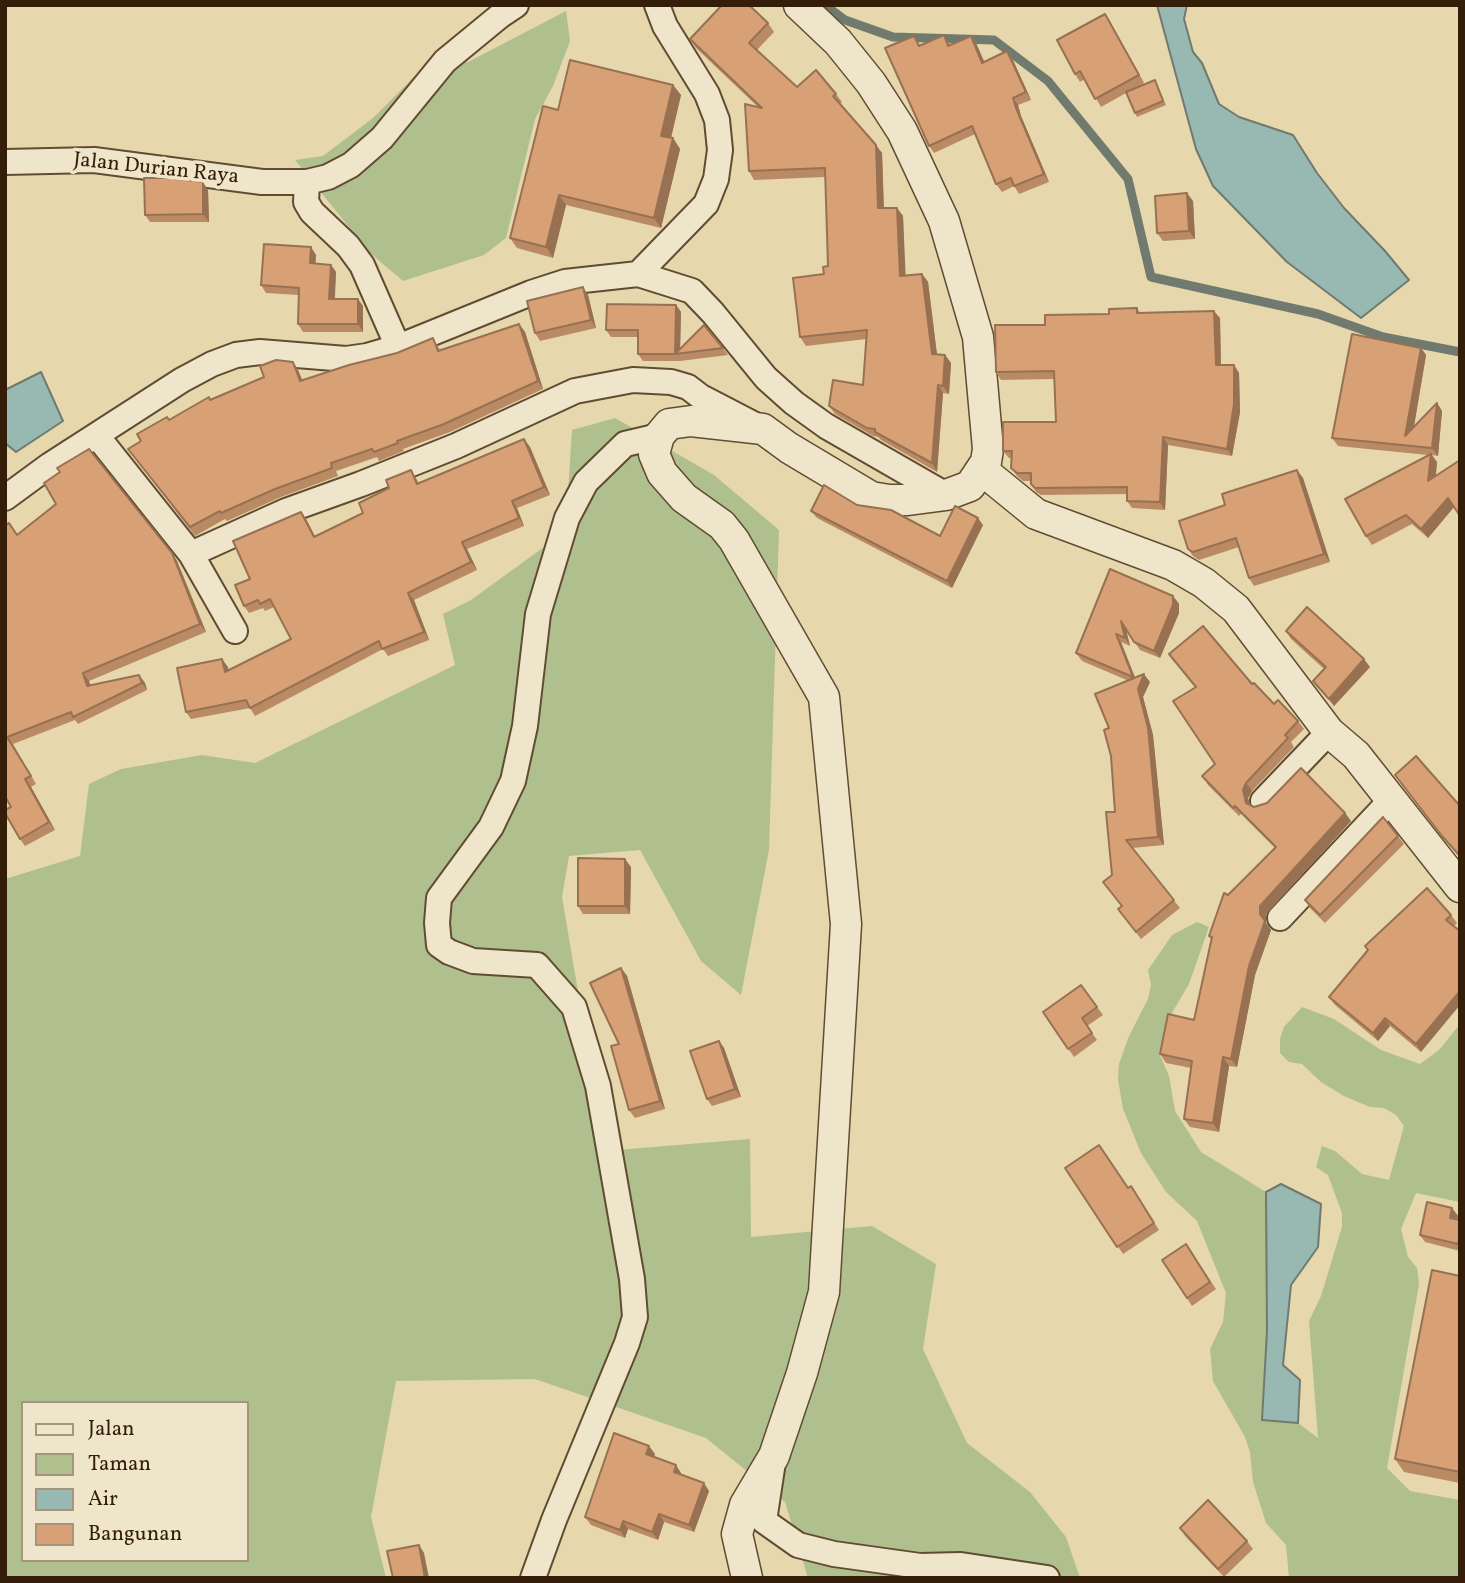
<!DOCTYPE html>
<style>
body{margin:0}
#map{position:relative;width:1465px;height:1583px;overflow:hidden;background:#e6d7ad;font-family:Vollkorn,serif}
canvas{display:block}
.frame{position:absolute;inset:0;border:7px solid #351e09;pointer-events:none}
.legend{position:absolute;left:21px;top:1401px;width:228px;height:161px;box-sizing:border-box;background:#efe5ca;border:2px solid #a5957d;margin:0;padding:9px 12px;list-style:none;font-size:21px;color:#351e09}
.legend li{display:flex;align-items:center;gap:14px;height:35px}
.legend b{width:35px;border:2px solid #a5957d}
</style>
<div id="map">
<canvas width="1465" height="1583"></canvas>
<div class="frame"></div>
<ul class="legend">
<li><b style="height:9px;background:#efe5ca"></b>Jalan</li>
<li><b style="height:19px;background:#b0bf8e"></b>Taman</li>
<li><b style="height:19px;background:#98b8b2"></b>Air</li>
<li><b style="height:19px;background:#d8a175"></b>Bangunan</li>
</ul>
</div>
<script>
const g = document.querySelector('canvas').getContext('2d');
g.lineJoin = 'round';
function fillPath(path, color) { g.fillStyle = color; g.fill(path, 'evenodd'); }
const poly = rows => new Path2D(rows.map(r => 'M' + r).join(''));
function strokePath(path, color, width, dash) { g.strokeStyle = color; g.lineWidth = width; g.lineCap = dash ? 'butt' : 'round'; g.setLineDash(dash || []); g.stroke(path); }
function drawText(font, color, halo, rows, align = 'center') {
  g.font = font + ' Vollkorn,serif'; g.lineWidth = 7; g.setLineDash([]); g.textBaseline = 'middle'; g.strokeStyle = halo; g.fillStyle = color; for (const [text, x, y, turn = 0] of rows) {
    g.save(); g.translate(x, y); g.rotate((+turn || 0) * Math.PI / 180); g.textAlign = isNaN(turn) ? turn : align; if (halo) g.strokeText(text, 0, 0); g.fillText(text, 0, 0); g.restore();
  }
}
fillPath(poly([
 [566,11,570,41,553,86,535,119,506,238,484,255,403,281,369,252,295,160,323,156,373,118,433,58,468,62],
 [615,418,714,475,779,530,769,850,741,995,701,961,640,850,569,856,562,897,605,1151,750,1139,751,1237,872,1226,936,1264,923,1349,967,1443,1030,1492,1066,1537,1080,1578,808,1578,785,1502,706,1438,535,1379,396,1381,371,1517,386,1578,5,1578,5,879,80,856,89,784,121,769,202,755,255,763,455,665,443,614,471,600,544,547,567,508,572,430],
 [23,1403,247,1403,247,1560,23,1560],
 [1197,922,1209,927,1189,984,1166,1023,1160,1055,1169,1076,1175,1111,1201,1152,1266,1192,1267,1331,1262,1420,1298,1423,1318,1438,1309,1321,1321,1296,1342,1227,1342,1213,1328,1175,1316,1167,1322,1146,1335,1151,1362,1174,1389,1180,1404,1126,1396,1115,1384,1108,1370,1107,1344,1096,1321,1082,1302,1064,1289,1062,1280,1053,1280,1039,1284,1027,1302,1007,1334,1019,1381,1050,1420,1064,1439,1050,1460,1024,1460,1202,1416,1193,1401,1229,1408,1257,1417,1268,1419,1284,1387,1468,1410,1491,1460,1500,1460,1578,1289,1578,1286,1545,1266,1523,1253,1482,1250,1452,1245,1437,1213,1381,1210,1349,1223,1322,1226,1293,1197,1221,1166,1192,1141,1153,1123,1109,1118,1079,1119,1064,1129,1036,1148,999,1151,985,1148,970,1172,935]
]), '#b0bf8e');
const water = poly([
 [1157,5,1187,5,1184,19,1193,52,1202,63,1219,104,1239,117,1293,135,1317,173,1344,208,1385,251,1409,280,1361,318,1287,262,1213,186,1196,149,1157,5],
 [41,372,63,421,16,452,5,443,5,390,41,372],
 [1281,1184,1321,1204,1318,1247,1291,1285,1283,1365,1300,1380,1298,1423,1262,1420,1267,1331,1266,1192,1281,1184]
]);
fillPath(water, '#98b8b2');
strokePath(water, '#707a6e', 2);
strokePath(poly([
 [825,5,845,20,893,37,994,40,1048,81,1128,179,1151,277,1318,314,1383,337,1460,352]
]), '#707a6e', 9);
const minor = poly([
 [5,162,94,160,262,182,307,182,328,177,351,165,382,138,445,61,501,15,516,5],
 [307,182,306,202,312,212,348,246,362,265,398,347],
 [638,274,706,204,716,179,720,150,717,120,707,94,665,26,657,5],
 [97,436,191,554,235,631],
 [5,498,50,465,182,380,212,364,236,355,260,352,346,359,367,356,398,347,531,293,565,282,638,274,692,291,713,313,766,378,794,403,826,426,946,495],
 [191,554,286,511,361,484,456,446,575,391,633,380,671,382,688,387,701,397,753,424],
 [1263,801,1329,732],
 [1280,918,1392,799],
 [773,1462,764,1521,798,1545,834,1554,920,1566,961,1565,1047,1578],
 [533,1578,554,1520,627,1343,635,1317,632,1279,598,1086,574,1007,537,965,473,961,449,952,439,945,437,923,439,898,491,827,513,781,525,726,538,614,567,518,586,482,625,444,659,436]
]);
const tertiary = poly([
 [982,470,1036,514,1173,565,1204,583,1236,609,1329,732,1356,755,1460,887],
 [747,1578,737,1534,745,1505,774,1456,802,1373,824,1292,846,924,824,697,734,540,722,525,684,498,662,473,654,454,659,436,669,424,691,421,763,429,789,448,871,497,889,500,908,500,946,495,970,486,986,462,988,449,978,337,944,221,902,131,871,83,838,42,799,5]
]);
strokePath(minor, '#614c32', 28);
strokePath(tertiary, '#614c32', 33);
strokePath(minor, '#efe5ca', 24);
strokePath(tertiary, '#efe5ca', 30);
fillPath(poly([
 [1110,22,1144,83,1135,88,1157,84,1166,105,1137,117,1126,93,1101,107,1085,79,1080,82,1075,74],
 [768,23,774,32,757,50,797,87,836,94,842,102,840,104,882,153,884,208,897,208,903,216,905,276,922,274,928,282,937,355,945,355,951,363,949,394,943,393,937,472,881,440,878,437,873,436,835,414,829,406,863,385,866,339,806,346,800,337,828,266,825,177,754,180,749,171,758,107,696,48,690,39],
 [914,36,920,45,949,42,950,45,971,36,976,43,984,62,1007,51,1012,58,1031,100,1018,105,1021,116,1049,182,1019,194,1014,186,1002,192,996,184,975,134,934,153,929,146],
 [673,85,681,95,671,138,673,138,680,149,661,228,566,205,553,258,517,248,510,238,558,110],
 [208,190,209,222,150,222,145,215],
 [1193,201,1195,239,1163,241,1157,233],
 [316,255,315,264,331,265,336,272,335,299,363,306,363,332,303,332,298,324,299,295,266,293,261,285],
 [588,295,596,328,540,341,535,333],
 [676,305,681,312,680,349,723,348,728,355,680,361,643,361,638,354,638,337,611,337,606,330],
 [1137,308,1140,313,1220,318,1221,365,1234,365,1239,373,1240,412,1232,456,1168,445,1165,510,1132,508,1127,501,1127,494,1041,495,1036,492,1031,484,1031,481,1023,481,1017,476,1011,468,1012,458,1009,458,1003,451,1056,422,1054,379,1001,380,996,372,1045,325,1109,314],
 [519,324,525,332,543,389,450,432,403,449,404,451,379,461,377,457,336,471,338,476,281,497,227,521,225,519,195,536,128,449,141,441,170,420,210,400,264,377,293,362,298,370,302,380,397,353,433,338,440,350],
 [1421,348,1426,355,1414,427,1437,403,1442,411,1438,456,1432,455,1437,462,1436,476,1454,507,1428,538,1412,524,1372,545,1366,536,1428,455,1338,446,1332,438],
 [524,439,530,447,550,495,517,508,524,526,467,549,477,570,414,600,429,640,388,656,383,649,255,716,250,708,191,719,186,712,228,667,228,670,291,639,274,607,265,611,263,608,249,613,244,606,250,579,301,512,306,519,315,536,363,513,389,488,411,470,419,483],
 [1297,470,1303,478,1330,562,1254,586,1249,578,1239,547,1199,560,1193,556,1188,549,1225,505],
 [56,504,172,553,177,561,206,632,89,681,90,685,139,675,145,683,147,690,78,724,75,720,13,744,36,784,31,787,55,830,25,846,20,839,11,807,5,796,5,525,17,535],
 [857,505,940,536,983,525,952,588,817,518,811,511],
 [1173,596,1179,604,1179,613,1160,658,1140,650,1126,630,1130,646,1121,642,1135,678,1150,682,1143,697,1153,735,1164,845,1132,848,1180,908,1141,939,1118,909,1122,906,1103,882,1112,875,1115,812,1109,728,1129,681,1082,661,1076,653],
 [1286,631,1370,667,1334,706,1313,681,1324,669,1291,639],
 [1169,654,1252,684,1274,704,1298,721,1304,729,1291,742,1294,747,1252,791,1248,798,1250,805,1254,807,1345,813,1351,821,1266,914,1266,923,1271,930,1255,975,1237,1067,1229,1066,1219,1132,1190,1127,1184,1119,1191,1068,1166,1063,1160,1054,1194,1020,1211,939,1209,936,1228,895,1275,848,1241,814,1239,816,1208,785,1202,776,1215,764,1195,687],
 [1398,836,1404,844,1325,923,1310,908,1305,900],
 [631,867,630,914,583,914,578,906],
 [1451,915,1457,923,1454,926,1421,1052,1390,1026,1378,1041,1335,1005,1329,997,1368,950,1365,946],
 [621,968,627,976,665,1109,635,1118,629,1110,619,1044],
 [1081,985,1103,1015,1087,1026,1097,1040,1074,1057,1043,1012],
 [719,1041,724,1048,741,1097,712,1106,707,1099],
 [1065,1168,1128,1188,1136,1194,1159,1230,1123,1254],
 [1452,1208,1458,1216,1457,1220,1460,1220,1460,1251,1425,1242,1420,1235],
 [1186,1244,1216,1289,1192,1306,1162,1260],
 [1460,1276,1460,1483,1404,1472,1395,1459],
 [655,1454,654,1457,681,1473,681,1475,709,1491,694,1532,664,1522,658,1540,628,1529,625,1538,591,1525,585,1517],
 [1180,1528,1247,1541,1253,1549,1224,1577,1185,1536]
]), '#ba8a65');
fillPath(poly([
 [1105,14,1110,22,1144,83,1139,75],
 [971,36,976,43,988,70,982,63],
 [1007,51,1012,58,1031,100,1026,92],
 [673,85,681,95,669,146,661,136],
 [1013,98,1018,105,1021,116,1049,182,1044,174,1016,108],
 [673,138,680,149,661,228,654,218],
 [876,145,882,153,884,216,878,208],
 [203,182,208,190,209,222,203,214],
 [1187,193,1193,201,1195,239,1189,231],
 [559,195,566,205,553,258,546,247],
 [897,208,903,216,906,284,900,276],
 [311,247,316,255,315,271,310,263],
 [331,265,336,272,334,306,329,299],
 [922,274,928,282,938,363,932,354],
 [583,287,588,295,596,328,591,320],
 [358,299,363,306,363,332,358,324],
 [676,305,681,312,680,354,675,354],
 [1214,311,1220,318,1221,373,1216,365],
 [519,324,525,332,543,389,538,381],
 [1421,348,1426,355,1411,443,1405,436],
 [945,355,951,363,949,394,943,386],
 [293,362,298,370,306,389,300,381],
 [1234,365,1239,373,1240,412,1232,456,1227,449],
 [938,385,943,393,937,472,932,463],
 [1437,403,1442,411,1438,456,1432,448],
 [1163,437,1168,445,1165,510,1160,502],
 [524,439,530,447,550,495,544,487],
 [1431,454,1437,462,1434,490,1428,481],
 [1297,470,1303,478,1330,562,1324,554],
 [1448,498,1454,507,1428,538,1421,529],
 [512,501,517,508,524,526,519,518],
 [301,512,306,519,319,545,314,537],
 [978,518,983,525,952,588,947,581],
 [462,542,467,549,477,570,471,562],
 [172,553,177,561,206,632,200,624],
 [408,593,414,600,429,640,424,632],
 [1173,596,1179,604,1179,613,1160,658,1154,651],
 [1121,621,1126,629,1130,646,1125,638],
 [1116,634,1121,642,1138,685,1133,677],
 [222,659,228,667,230,680,225,672],
 [1364,659,1370,667,1334,706,1329,699],
 [83,673,89,681,93,693,87,686],
 [1144,674,1150,682,1143,697,1153,735,1164,845,1158,837,1138,689],
 [139,675,145,683,147,690,142,683],
 [25,779,31,787,55,830,49,822],
 [1246,783,1252,791,1248,798,1252,811,1246,803,1243,790],
 [1345,813,1351,821,1266,914,1266,923,1271,930,1255,975,1237,1067,1231,1059,1260,914,1260,906],
 [625,859,631,867,630,914,625,906],
 [621,968,627,976,665,1109,660,1101],
 [1460,991,1460,1005,1421,1052,1416,1044],
 [1385,1018,1390,1026,1378,1041,1373,1033],
 [719,1041,724,1048,741,1097,735,1089],
 [1223,1057,1229,1066,1219,1132,1213,1123],
 [1452,1208,1458,1216,1456,1226,1450,1218],
 [649,1446,655,1454,652,1462,646,1454],
 [676,1465,681,1473,679,1480,674,1472],
 [704,1483,709,1491,694,1532,689,1525],
 [659,1514,664,1522,658,1540,652,1532],
 [623,1521,628,1529,625,1538,620,1530],
 [419,1545,424,1553,429,1578,425,1578]
]), '#977152');
const building = poly([
 [722,5,749,5,768,23,749,43,797,87,816,70,836,94,833,96,876,145,878,208,897,208,900,276,922,274,932,354,945,355,943,386,938,385,932,463,875,432,875,429,867,428,829,406,833,380,863,385,867,330,800,337,793,278,824,274,823,267,828,266,825,168,749,171,745,104,762,108,690,39,722,5],
 [1105,14,1139,75,1095,99,1080,71,1075,74,1057,40,1105,14],
 [944,35,948,46,971,36,982,63,1007,51,1026,92,1013,98,1016,108,1044,174,1014,186,1011,178,996,184,972,126,929,146,885,48,914,36,919,46,944,35],
 [570,60,673,85,661,136,673,138,654,218,559,195,546,247,510,238,543,106,558,110,570,60],
 [1155,80,1163,101,1135,113,1126,92,1155,80],
 [144,178,171,178,203,182,203,214,145,215,144,178],
 [1187,193,1189,231,1157,233,1155,196,1187,193],
 [264,244,311,247,310,263,331,265,329,299,358,299,358,324,298,324,299,288,261,285,264,244],
 [583,287,591,320,535,333,527,301,583,287],
 [607,304,676,305,675,354,704,325,723,348,675,354,638,354,638,330,606,330,607,304],
 [1137,308,1137,313,1214,311,1216,365,1234,365,1234,404,1227,449,1163,437,1160,502,1127,501,1127,487,1035,488,1031,484,1031,473,1017,473,1011,468,1012,451,1003,451,1003,422,1056,422,1054,371,996,372,995,325,1045,325,1045,315,1109,314,1109,309,1137,308],
 [519,324,538,381,444,424,397,441,398,443,374,452,372,449,331,463,332,468,275,489,221,513,220,511,190,527,128,449,141,441,137,434,167,417,169,420,209,397,210,400,264,377,260,366,276,360,293,362,300,381,349,365,397,353,433,338,438,351,519,324],
 [1352,334,1421,348,1405,436,1437,403,1432,448,1332,438,1352,334],
 [524,439,544,487,512,501,519,518,462,542,471,562,408,593,424,632,382,649,379,641,250,708,246,700,186,712,177,668,222,659,225,672,291,639,270,599,260,604,258,600,244,606,235,585,250,579,233,541,301,512,314,537,363,513,359,503,389,488,386,480,411,470,417,484,524,439],
 [89,449,172,553,200,624,83,673,87,686,139,675,142,683,73,717,71,712,7,737,31,776,25,779,49,822,20,839,5,813,5,810,11,807,5,796,5,525,9,523,17,535,56,504,44,483,60,472,57,468,89,449],
 [1431,454,1428,481,1460,460,1460,516,1448,498,1421,529,1406,515,1366,536,1345,499,1431,454],
 [1297,470,1324,554,1249,578,1236,538,1193,552,1188,549,1179,521,1225,505,1222,494,1297,470],
 [824,485,857,505,891,510,940,536,955,506,978,518,947,581,811,511,824,485],
 [1110,569,1173,596,1173,605,1154,651,1134,642,1121,621,1125,638,1116,634,1133,677,1076,653,1110,569],
 [1307,607,1364,659,1329,699,1313,681,1326,667,1286,631,1307,607],
 [1203,626,1252,684,1254,683,1274,704,1278,700,1298,721,1285,735,1288,738,1246,783,1243,790,1246,803,1254,807,1267,803,1301,768,1345,813,1260,906,1260,914,1265,921,1249,966,1231,1059,1223,1057,1213,1123,1184,1119,1192,1061,1160,1054,1168,1014,1194,1020,1212,937,1209,936,1224,893,1228,895,1276,847,1235,806,1233,808,1202,776,1215,764,1173,701,1196,687,1169,654,1203,626],
 [1144,674,1138,689,1148,728,1158,837,1126,840,1174,900,1136,932,1118,909,1122,906,1103,882,1112,875,1106,812,1115,812,1111,756,1104,730,1109,728,1095,694,1144,674],
 [1416,756,1460,806,1460,856,1442,836,1395,775,1416,756],
 [1383,817,1398,836,1320,915,1305,900,1383,817],
 [578,858,625,859,625,906,578,906,578,858],
 [1427,888,1451,915,1446,920,1460,931,1460,991,1416,1044,1385,1018,1373,1033,1329,997,1368,950,1365,946,1427,888],
 [621,968,660,1101,629,1110,611,1046,619,1044,590,983,621,968],
 [1081,985,1097,1007,1082,1018,1092,1033,1068,1049,1043,1012,1081,985],
 [719,1041,735,1089,707,1099,690,1051,719,1041],
 [1099,1145,1128,1188,1131,1186,1154,1223,1117,1247,1065,1168,1099,1145],
 [1427,1202,1452,1208,1450,1218,1460,1220,1460,1235,1458,1244,1420,1235,1427,1202],
 [1186,1244,1210,1282,1187,1298,1162,1260,1186,1244],
 [1432,1270,1460,1276,1460,1472,1395,1459,1432,1270],
 [614,1433,649,1446,646,1454,676,1465,674,1472,704,1483,689,1525,659,1514,652,1532,623,1521,620,1530,585,1517,614,1433],
 [1208,1500,1247,1541,1218,1569,1180,1528,1208,1500],
 [419,1545,425,1578,393,1578,387,1551,419,1545]
]);
fillPath(building, '#d8a175');
strokePath(building, '#977152', 2);
drawText('21px', '#351e09', '#efe5ca', [
 ["Jalan Durian Raya",156,170,6]
]);
</script>
